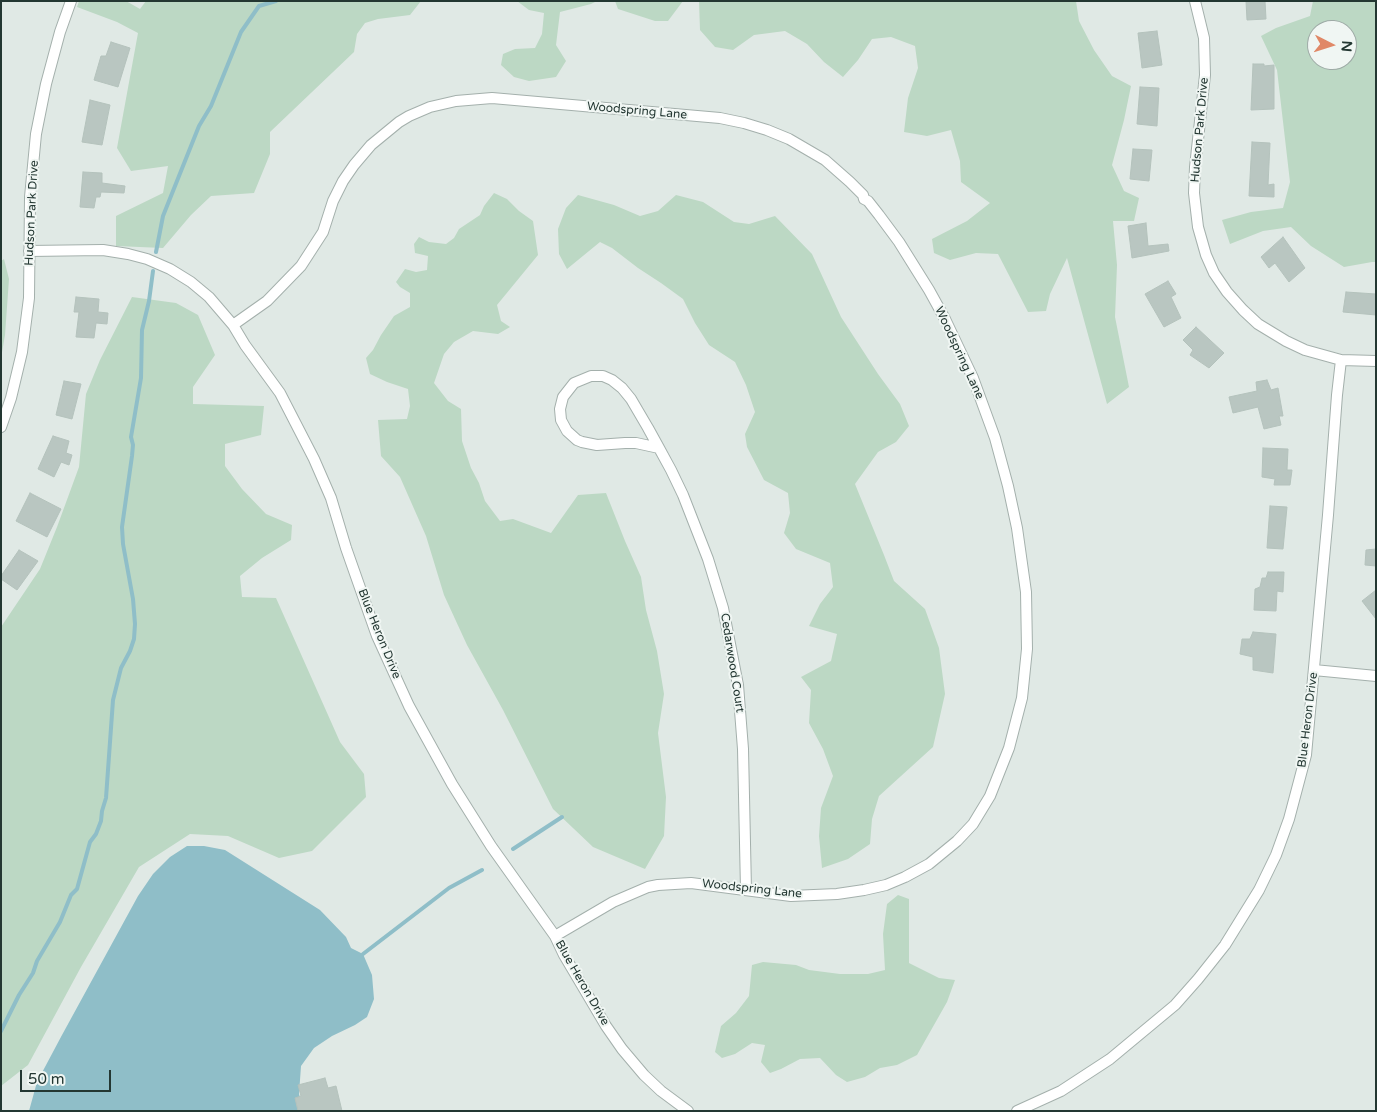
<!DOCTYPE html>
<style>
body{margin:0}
#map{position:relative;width:1377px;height:1112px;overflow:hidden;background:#e0e9e5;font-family:"Varela Round",sans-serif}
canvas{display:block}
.frame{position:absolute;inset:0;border:2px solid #233732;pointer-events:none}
.north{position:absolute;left:1307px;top:20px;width:50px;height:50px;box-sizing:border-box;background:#f0f6f3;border:1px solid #9eaaa6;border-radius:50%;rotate:95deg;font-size:14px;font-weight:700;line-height:20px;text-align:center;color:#233732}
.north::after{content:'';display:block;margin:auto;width:18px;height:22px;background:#e08867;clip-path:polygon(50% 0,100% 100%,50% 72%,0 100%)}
.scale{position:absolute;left:20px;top:1070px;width:91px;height:22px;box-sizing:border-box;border:2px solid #233732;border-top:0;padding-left:6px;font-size:15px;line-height:18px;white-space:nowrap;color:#233732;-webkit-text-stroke:4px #f0f6f3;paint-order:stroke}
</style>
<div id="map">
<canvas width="1377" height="1112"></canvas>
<div class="frame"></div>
<div class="north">N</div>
<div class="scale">50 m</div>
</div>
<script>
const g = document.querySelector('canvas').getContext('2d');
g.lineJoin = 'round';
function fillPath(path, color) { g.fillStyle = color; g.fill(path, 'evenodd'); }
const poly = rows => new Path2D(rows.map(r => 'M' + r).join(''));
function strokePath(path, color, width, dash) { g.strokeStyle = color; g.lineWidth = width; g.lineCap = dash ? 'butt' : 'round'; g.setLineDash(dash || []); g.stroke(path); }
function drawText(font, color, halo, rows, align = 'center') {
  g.font = font + ' "Varela Round",sans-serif'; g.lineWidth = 4; g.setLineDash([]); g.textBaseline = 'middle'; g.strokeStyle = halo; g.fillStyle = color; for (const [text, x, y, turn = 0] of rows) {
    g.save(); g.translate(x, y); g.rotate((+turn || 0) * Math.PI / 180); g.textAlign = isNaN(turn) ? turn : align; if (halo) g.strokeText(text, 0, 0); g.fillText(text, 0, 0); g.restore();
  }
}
fillPath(poly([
 [79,1,126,1,140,9,146,1,421,1,410,15,378,19,365,23,357,34,354,52,270,132,270,154,254,193,211,196,191,215,163,248,116,246,116,216,163,193,168,166,131,171,117,148,138,33,117,22,77,7],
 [517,1,597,1,591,4,560,12,556,45,566,61,556,77,529,81,514,77,501,65,503,54,515,49,535,48,542,34,544,13,529,10],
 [615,1,683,1,668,21,655,21,618,9],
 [699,1,1076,1,1079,21,1094,50,1112,76,1131,86,1124,120,1112,165,1124,191,1139,198,1134,221,1113,221,1117,265,1115,317,1129,387,1107,404,1067,258,1050,294,1046,311,1028,312,998,254,976,253,950,260,934,253,932,239,967,221,990,203,961,182,960,161,951,130,927,136,904,132,908,98,918,68,915,46,891,37,872,39,858,60,843,77,824,62,807,44,785,31,754,35,733,50,715,47,700,30],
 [1313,1,1376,1,1376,262,1372,262,1344,267,1311,246,1291,227,1263,231,1230,244,1222,220,1251,212,1283,208,1290,182,1277,70,1261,36,1276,28,1310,16],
 [1317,30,1347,30,1347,60,1317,60],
 [494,193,507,199,519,211,533,221,538,255,497,305,501,321,510,327,498,334,473,331,454,342,444,354,434,383,448,401,461,409,462,441,471,468,479,483,485,501,500,521,513,519,551,533,578,495,606,493,625,541,641,577,646,610,657,651,664,694,658,733,666,797,664,836,645,869,593,847,553,809,503,710,467,645,444,595,426,536,400,477,381,456,378,420,407,419,410,406,408,389,387,382,370,374,366,358,373,350,381,335,394,316,410,307,410,293,400,287,396,282,405,269,416,272,427,270,428,256,415,253,414,244,419,237,429,242,446,244,454,238,459,229,480,215,484,206],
 [578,195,614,205,640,216,658,211,676,195,703,202,734,222,749,224,775,216,812,254,841,317,878,374,900,404,909,426,896,442,878,452,855,484,884,555,894,581,925,609,939,648,945,694,933,747,879,796,872,819,870,844,848,859,822,868,819,836,821,808,833,776,823,749,809,723,811,690,801,677,831,661,837,634,809,626,820,604,833,587,830,563,796,549,784,533,790,513,788,493,764,480,747,447,745,434,755,412,746,385,735,362,709,345,695,323,683,299,661,283,638,268,612,248,600,242,567,269,559,254,558,229,566,208],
 [4,259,9,279,5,335,1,358,1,261],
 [132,297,176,303,198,315,215,355,193,387,193,404,264,406,261,435,225,444,225,466,242,489,266,514,292,525,291,540,262,558,240,576,242,597,276,598,340,742,364,774,366,797,312,851,279,858,228,836,190,834,139,867,81,967,28,1065,1,1086,1,627,40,569,57,527,79,467,86,394,100,360],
 [898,895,909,899,909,963,939,978,955,980,947,1002,917,1055,897,1065,880,1068,865,1077,847,1082,836,1075,820,1058,800,1059,781,1069,770,1073,761,1062,765,1045,752,1043,735,1054,722,1058,715,1052,721,1026,736,1013,749,996,752,965,763,962,796,965,809,970,840,974,868,974,885,970,883,934,887,904]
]), '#bcd8c4');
fillPath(poly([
 [187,846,204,846,225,850,320,910,346,937,351,948,363,954,372,975,374,999,367,1017,355,1025,332,1036,314,1048,301,1066,299,1094,304,1111,29,1111,37,1082,62,1035,138,896,153,874,170,857]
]), '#8fbec8');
strokePath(poly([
 [156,252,163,216,199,126,211,106,241,32,259,6,276,1],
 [513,849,562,817],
 [363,954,449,888,482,870],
 [1,1031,19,995,33,973,37,961,60,922,71,895,77,889,90,842,96,834,101,821,102,811,106,798,113,700,121,668,130,651,134,639,135,624,133,599,123,544,122,527,132,456,133,445,131,437,141,378,142,330,149,301,153,271]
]), '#8fbec8', 4);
const building = poly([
 [1246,1,1265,1,1266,19,1247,20,1246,1],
 [1157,31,1162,65,1142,68,1138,33,1157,31],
 [111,42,130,48,118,87,94,80,101,56,106,56,111,42],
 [1253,64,1264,64,1264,66,1274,65,1274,109,1251,110,1253,64],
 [1140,87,1159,88,1157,126,1137,124,1140,87],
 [90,100,110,105,102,145,82,142,90,100],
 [1252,142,1270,143,1268,185,1274,184,1274,197,1249,196,1252,142],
 [1133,149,1152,150,1149,181,1130,179,1133,149],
 [83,172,102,173,102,183,125,186,124,193,101,192,100,197,96,197,94,208,80,207,83,172],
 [1146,223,1148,246,1168,244,1169,251,1132,258,1128,226,1146,223],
 [1283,237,1305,268,1289,282,1275,263,1269,268,1261,257,1283,237],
 [1168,281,1176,294,1171,297,1181,318,1164,327,1145,294,1168,281],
 [1346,292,1376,294,1376,315,1343,312,1346,292],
 [76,297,99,299,98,312,108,313,107,324,96,323,94,338,76,337,79,312,74,312,76,297],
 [1196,327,1224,353,1209,368,1190,355,1193,350,1183,340,1196,327],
 [1267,380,1271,390,1278,388,1283,416,1279,416,1281,425,1264,429,1258,407,1233,413,1229,397,1257,391,1256,382,1267,380],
 [64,381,81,384,72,419,56,415,64,381],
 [53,436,69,441,66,453,72,455,69,465,61,462,54,477,38,469,53,436],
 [1263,448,1288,449,1287,470,1292,470,1290,485,1274,485,1275,479,1262,477,1263,448],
 [30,493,61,509,47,537,16,521,30,493],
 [1270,506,1287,507,1283,549,1267,548,1270,506],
 [1376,549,1376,566,1365,565,1366,550,1376,549],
 [19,550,38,561,17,590,1,579,1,576,19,550],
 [1268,572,1284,572,1283,592,1277,591,1276,611,1254,610,1255,589,1260,587,1262,578,1266,578,1268,572],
 [1376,590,1376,619,1362,601,1376,590],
 [1253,632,1276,634,1273,673,1253,670,1253,657,1240,654,1242,639,1250,639,1253,632],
 [325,1078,328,1088,336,1086,342,1111,298,1111,295,1098,301,1096,298,1085,325,1078]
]);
fillPath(building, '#b9c6c1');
strokePath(building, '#b4c2bc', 1);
const minor = poly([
 [1195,1,1204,38,1205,75,1195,167,1194,193,1198,227,1206,255,1214,273,1227,292,1243,310,1258,324,1286,341,1305,350,1341,360,1376,361],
 [29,251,103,250,128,254,147,259,170,269,191,282,209,297,233,325,245,345,280,393,314,459,331,498,346,548,377,636,409,706,452,784,491,846,555,936,564,955,606,1026,622,1049,644,1075,661,1091,688,1111],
 [233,325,267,301,301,266,323,232,333,201,343,181,354,165,371,145,399,122,409,116,430,107,456,101,492,98,720,118,744,123,767,130,789,139,825,160,850,182,863,195,864,199,868,201,879,215,899,242,929,290,945,319,973,378,995,438,1008,486,1017,528,1026,592,1027,649,1022,698,1009,748,990,796,973,824,957,841,929,864,905,877,886,885,864,890,837,894,791,896,691,883,658,885,648,887,613,902,555,936],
 [1,427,11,398,22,352,29,298,30,197,36,134,46,84,60,32,71,1],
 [659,448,636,443,625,443,597,445,582,442,577,440,567,431,561,420,560,409,563,397,574,383,591,376,603,376,612,380,622,388,631,399,648,428,659,448,671,470,683,495,708,559,723,608,738,685,743,749,746,890],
 [1314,670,1376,676],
 [1017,1111,1061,1091,1110,1059,1175,1005,1198,979,1225,945,1259,890,1276,855,1289,819,1306,755,1328,515,1337,395,1341,360]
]);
strokePath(minor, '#a4b0ac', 12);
strokePath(minor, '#fff', 10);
drawText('12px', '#233732', '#f0f6f3', [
 ["Woodspring Lane",637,111,5],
 ["Hudson Park Drive",1200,130,-85],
 ["Hudson Park Drive",32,213,-87],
 ["Woodspring Lane",959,353,65],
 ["Blue Heron Drive",379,634,68],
 ["Cedarwood Court",732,663,81],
 ["Blue Heron Drive",1308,720,-83],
 ["Woodspring Lane",752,889,6],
 ["Blue Heron Drive",582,983,60]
]);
</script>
